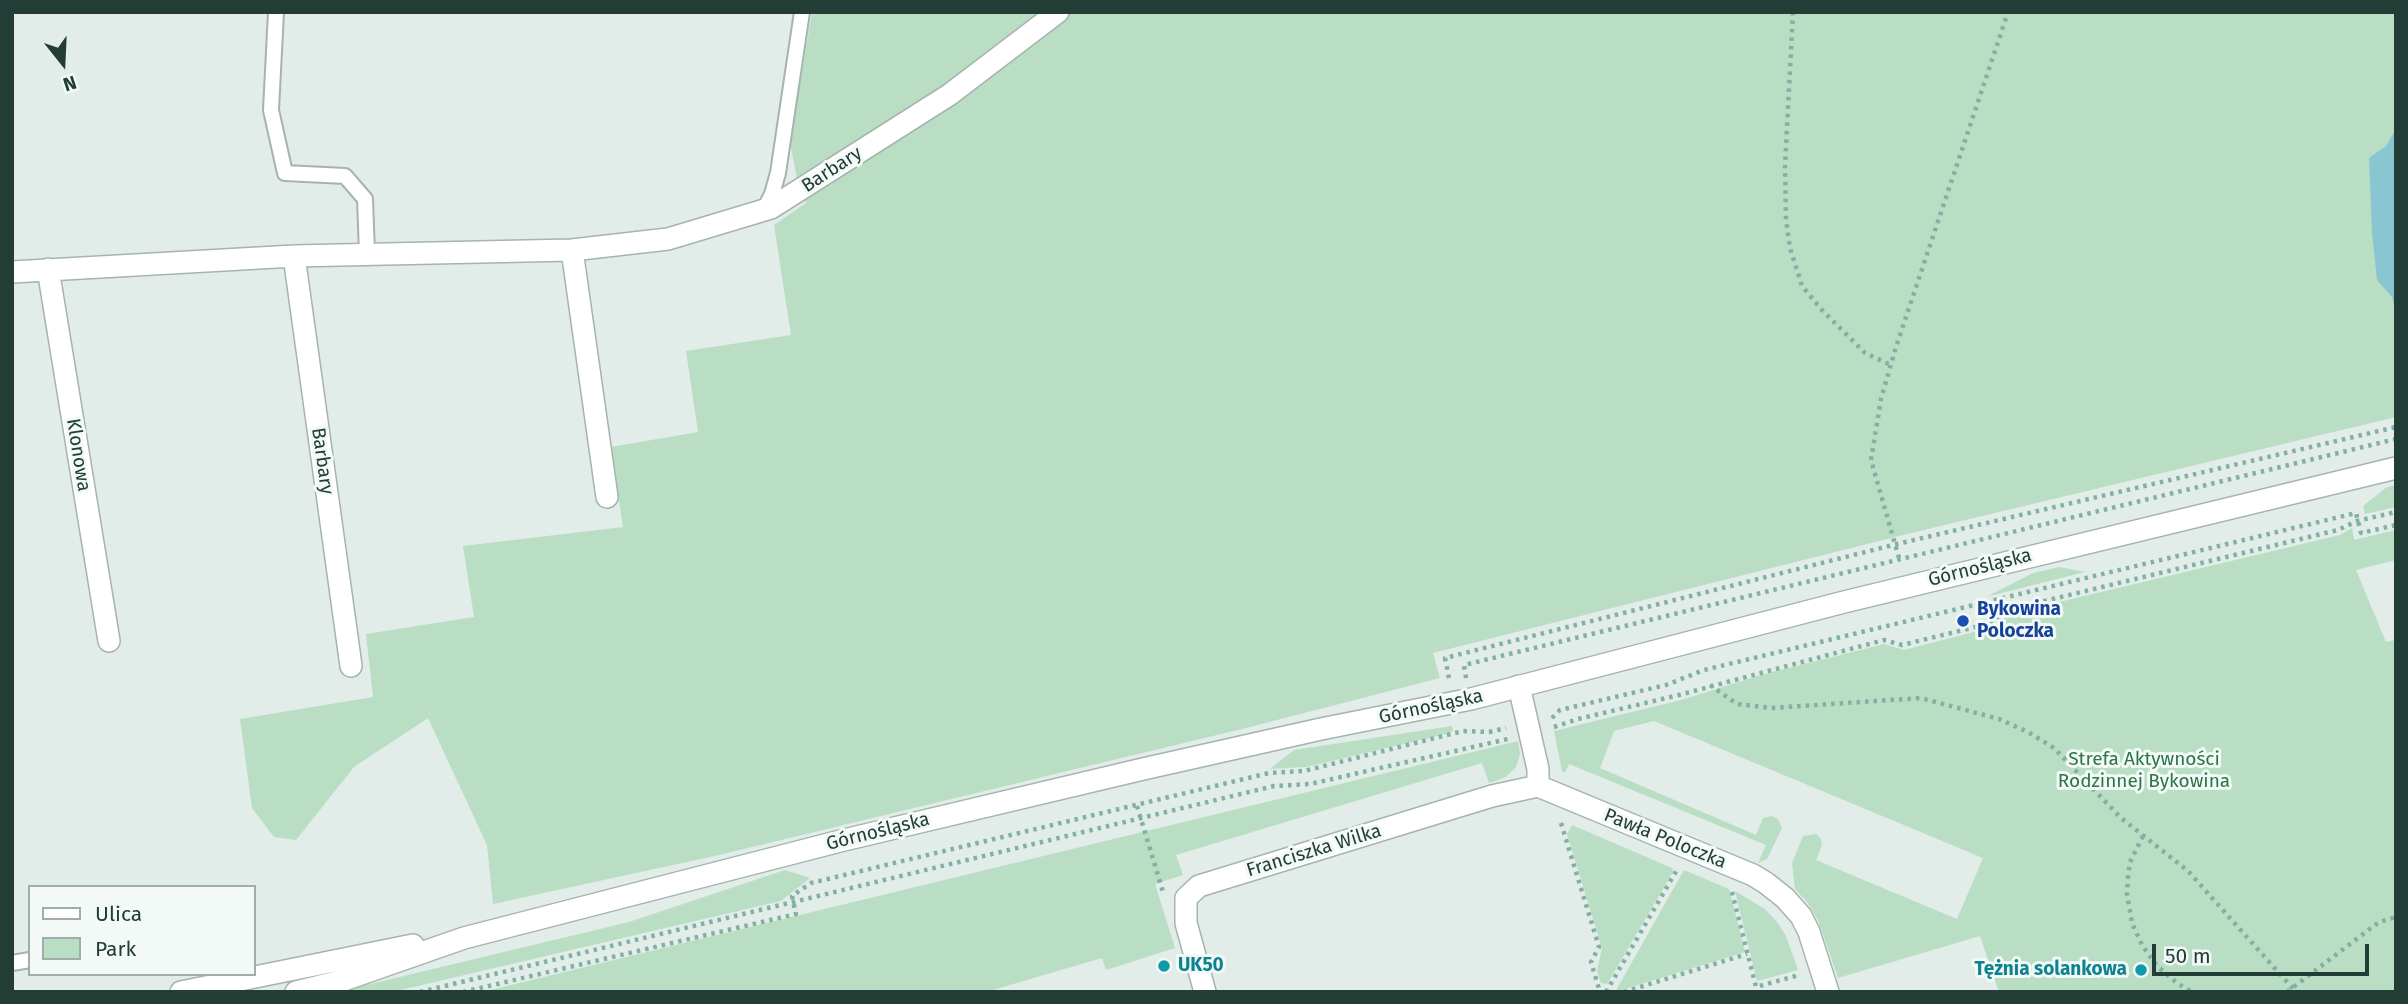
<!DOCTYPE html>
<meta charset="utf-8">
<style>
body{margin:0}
#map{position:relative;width:2408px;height:1004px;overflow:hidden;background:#e2ece8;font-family:"Fira Sans",sans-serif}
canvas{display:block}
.frame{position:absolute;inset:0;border:14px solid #223d36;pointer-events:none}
.legend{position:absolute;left:28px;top:885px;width:228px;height:91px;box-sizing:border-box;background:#f2f9f6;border:2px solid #9faea9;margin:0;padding:9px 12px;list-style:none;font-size:21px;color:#223d36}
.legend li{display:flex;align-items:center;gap:14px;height:35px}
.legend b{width:35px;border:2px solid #9faea9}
.north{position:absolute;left:28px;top:28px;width:70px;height:70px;-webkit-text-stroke:5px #f2f9f6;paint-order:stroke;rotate:162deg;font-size:19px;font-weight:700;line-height:28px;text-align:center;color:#223d36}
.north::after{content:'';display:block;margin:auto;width:24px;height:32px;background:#223d36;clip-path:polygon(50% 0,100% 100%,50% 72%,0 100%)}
.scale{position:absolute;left:2152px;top:944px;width:217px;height:32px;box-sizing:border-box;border:4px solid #223d36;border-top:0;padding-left:9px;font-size:21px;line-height:24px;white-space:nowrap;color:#223d36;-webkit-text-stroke:5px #f2f9f6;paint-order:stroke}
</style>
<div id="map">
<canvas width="2408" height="1004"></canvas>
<div class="frame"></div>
<ul class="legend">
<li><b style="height:9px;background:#fff"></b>Ulica</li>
<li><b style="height:19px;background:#badec4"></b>Park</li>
</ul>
<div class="north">N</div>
<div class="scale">50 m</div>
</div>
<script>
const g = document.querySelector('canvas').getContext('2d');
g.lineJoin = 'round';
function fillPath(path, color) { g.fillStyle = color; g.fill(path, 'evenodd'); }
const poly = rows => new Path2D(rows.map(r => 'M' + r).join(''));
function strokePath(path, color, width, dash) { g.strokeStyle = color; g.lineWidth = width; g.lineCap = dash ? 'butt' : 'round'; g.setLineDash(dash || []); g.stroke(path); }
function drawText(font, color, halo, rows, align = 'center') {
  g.font = font + ' "Fira Sans",sans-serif'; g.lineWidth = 6; g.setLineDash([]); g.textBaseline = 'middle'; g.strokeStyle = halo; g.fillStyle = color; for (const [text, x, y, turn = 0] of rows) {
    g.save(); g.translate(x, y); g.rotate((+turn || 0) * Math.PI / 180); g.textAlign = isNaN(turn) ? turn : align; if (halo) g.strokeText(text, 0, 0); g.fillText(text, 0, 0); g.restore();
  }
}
fillPath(poly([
 [812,12,2396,12,2396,417,1907,534,1433,653,1440,678,1246,728,719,855,493,904,487,845,428,718,354,767,296,840,274,837,252,808,240,719,373,697,366,634,474,617,463,546,623,527,611,447,698,432,686,351,791,335,774,225,806,203,798,183,790,143],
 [2396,485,2396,507,2365,514,2363,506,2387,487],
 [2352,528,2354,540,2396,530,2396,560,2356,570,2386,642,2396,640,2396,992,1999,992,1980,936,1838,978,1818,920,1807,902,1795,889,1792,863,1803,836,1816,834,1821,839,1822,845,1816,860,1957,919,1983,858,1654,721,1614,731,1600,768,1756,835,1763,818,1771,816,1778,819,1782,828,1767,859,1758,863,1766,845,1569,764,1565,773,1562,771,1554,731,1681,700,1761,675,1884,644,1904,650,1993,627,2009,614,2340,535],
 [2059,567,2085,572,1986,597,2033,573],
 [1452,726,1453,730,1450,733,1306,767,1270,769,1294,750],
 [1518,741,1520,754,1516,767,1506,777,1489,783,1482,763,1176,855,1183,875,1155,884,1175,948,1106,970,1102,958,986,992,482,992],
 [1572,825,1672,868,1673,872,1607,984,1601,983,1597,971,1602,948,1567,834],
 [785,870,810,878,781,901,392,992,337,992,629,922],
 [1684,870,1729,889,1745,952,1615,992],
 [1735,891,1765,909,1778,923,1786,936,1798,970,1757,981]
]), '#badec4');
fillPath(poly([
 [2396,129,2396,313,2392,297,2377,280,2372,233,2369,158,2386,146]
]), '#89c6d2');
const service = poly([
 [276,12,271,110,285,173,345,176,365,199,367,254],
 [763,212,772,194,778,173,802,12],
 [12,963,30,960]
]);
const minor = poly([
 [572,250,607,497],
 [294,256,351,666],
 [48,269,109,641],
 [12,272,294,256,572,250,668,239,771,208,949,95,1058,12],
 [1519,686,1538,769,1538,786,1753,875,1766,883,1785,898,1801,916,1809,932,1828,992],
 [1205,992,1186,923,1186,898,1199,886,1492,796,1538,786]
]);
const tertiary = poly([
 [181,992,413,945],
 [296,992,341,981,464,938,844,840,1143,769,1321,729,1471,699,1844,602,2396,468]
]);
strokePath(service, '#a5b4af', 18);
strokePath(minor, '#a5b4af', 24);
strokePath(tertiary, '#a5b4af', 24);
strokePath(poly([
 [1793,12,1785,166,1786,220,1790,248,1802,286,1821,309,1865,353,1891,365],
 [1899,558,1871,460,1881,399,1896,347,2008,12],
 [1449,678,1445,658,1897,544,2396,427],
 [1466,678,1464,665,2396,439],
 [1710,685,1737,704,1771,708,1921,698,1999,719,2028,732,2054,748,2121,818,2188,871,2296,992],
 [1552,718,1560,710,1666,685,1704,670,2356,513,2361,533,2396,525],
 [1554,727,1578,719,1679,695,1884,640,1902,645,1992,623,2007,610,2338,530,2357,521,2396,512],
 [1137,806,1163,892],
 [1561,823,1599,947,1591,962,1600,992],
 [2143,836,2130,862,2128,877,2127,894,2132,923,2142,945,2157,966,2177,983,2192,992],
 [1732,892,1756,987,1799,975],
 [420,992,1274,786,1310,784,1508,739],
 [463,992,796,914,792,896,811,883,1269,773,1304,771,1463,731,1489,732,1506,728],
 [1606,992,1678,868],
 [1624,992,1747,954],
 [2287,992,2379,922,2396,917]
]), '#82b0a2', 4.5, [3.5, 5]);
strokePath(service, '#fff', 14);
strokePath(minor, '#fff', 21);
strokePath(tertiary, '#fff', 21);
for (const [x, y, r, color] of [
 [1963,621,7,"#1a4fb4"],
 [1164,966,7,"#0f9aa8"],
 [2141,970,7,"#0f9aa8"]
]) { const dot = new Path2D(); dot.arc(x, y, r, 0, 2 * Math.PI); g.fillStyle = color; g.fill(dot); strokePath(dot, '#f2f9f6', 2.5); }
drawText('19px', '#223d36', '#f2f9f6', [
 ["Barbary",832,170,-33],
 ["Klonowa",78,455,81],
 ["Barbary",322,461,82],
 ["Górnośląska",1980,568,-14],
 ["Górnośląska",1431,707,-12],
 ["Górnośląska",878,832,-14],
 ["Pawła Poloczka",1665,839,22],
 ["Franciszka Wilka",1314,851,-17]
]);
drawText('bold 19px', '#164399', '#f2f9f6', [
 ["Bykowina",1977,610],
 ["Poloczka",1977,632]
], 'left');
drawText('19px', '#2b7548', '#f2f9f6', [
 ["Strefa Aktywności",2144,760],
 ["Rodzinnej Bykowina",2144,782]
]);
drawText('bold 19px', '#0d838f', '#f2f9f6', [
 ["UK50",1178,966],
 ["Tężnia solankowa",2127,970,"right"]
], 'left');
</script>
